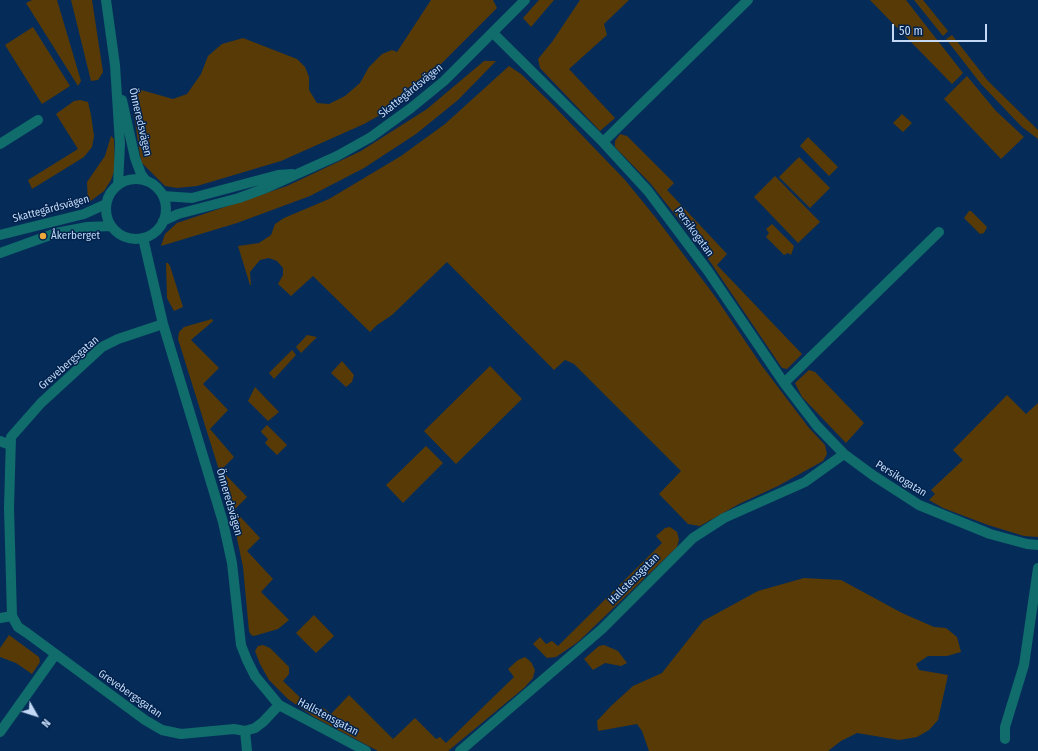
<!DOCTYPE html>
<meta charset="utf-8">
<style>
body{margin:0}
#map{position:relative;width:1038px;height:751px;overflow:hidden;background:#052c58;font-family:"Fira Sans Condensed",sans-serif}
canvas{display:block}
.north{position:absolute;left:16px;top:695px;width:40px;height:40px;-webkit-text-stroke:3px #00224d;paint-order:stroke;rotate:129deg;font-size:11px;font-weight:700;line-height:16px;text-align:center;color:#c3d9f5}
.north::after{content:'';display:block;margin:auto;width:14px;height:18px;background:#c3d9f5;clip-path:polygon(50% 0,100% 100%,50% 72%,0 100%)}
.scale{position:absolute;left:892px;top:24px;width:95px;height:18px;box-sizing:border-box;border:2px solid #c3d9f5;border-top:0;padding-left:5px;font-size:12px;line-height:14px;white-space:nowrap;color:#c3d9f5;-webkit-text-stroke:3px #00224d;paint-order:stroke}
</style>
<div id="map">
<canvas width="1038" height="751"></canvas>
<div class="north">N</div>
<div class="scale">50 m</div>
</div>
<script>
const g = document.querySelector('canvas').getContext('2d');
g.lineJoin = 'round';
function fillPath(path, color) { g.fillStyle = color; g.fill(path, 'evenodd'); }
const poly = rows => new Path2D(rows.map(r => 'M' + r).join(''));
function strokePath(path, color, width, dash) { g.strokeStyle = color; g.lineWidth = width; g.lineCap = dash ? 'butt' : 'round'; g.setLineDash(dash || []); g.stroke(path); }
function drawText(font, color, halo, rows, align = 'center') {
  g.font = font + ' "Fira Sans Condensed",sans-serif'; g.lineWidth = 3; g.setLineDash([]); g.textBaseline = 'middle'; g.strokeStyle = halo; g.fillStyle = color; for (const [text, x, y, turn = 0] of rows) {
    g.save(); g.translate(x, y); g.rotate((+turn || 0) * Math.PI / 180); g.textAlign = isNaN(turn) ? turn : align; if (halo) g.strokeText(text, 0, 0); g.fillText(text, 0, 0); g.restore();
  }
}
fillPath(poly([
 [32,0,57,0,81,81,78,86,26,3],
 [71,0,92,0,103,72,98,80,91,81],
 [431,0,493,0,497,8,423,82,389,110,364,124,281,161,197,186,177,188,165,186,141,162,132,101,134,92,138,89,173,99,187,94,201,74,208,56,222,44,243,38,297,59,305,67,309,77,309,90,317,103,329,104,345,96,360,83,369,67,382,54,392,50,397,52],
 [539,0,554,0,531,27,523,18],
 [580,0,629,0,604,24,607,35,569,69,615,118,600,131,540,68,538,59,552,42],
 [870,0,906,0,963,73,952,84],
 [914,0,923,0,948,31,943,36],
 [33,27,70,86,42,104,5,45],
 [952,35,988,81,1038,130,1038,139,1022,127,981,84,946,39],
 [484,61,496,61,458,100,416,134,364,168,310,196,237,223,161,246,165,234,177,223,287,186,361,151,427,109],
 [509,66,521,74,552,104,625,180,656,218,714,295,762,366,809,428,825,445,827,454,823,461,778,486,739,504,700,526,688,524,659,494,681,471,574,364,565,360,554,370,447,262,392,315,377,325,370,332,313,276,291,296,278,284,283,275,283,268,277,261,269,258,260,260,250,272,251,285,250,285,238,246,259,243,271,235,275,224,284,218,329,199,401,156,445,124],
 [967,76,996,111,1024,137,1001,159,944,99],
 [80,100,88,102,91,115,94,136,92,147,84,157,32,189,28,180,78,149,56,114,74,101],
 [902,114,912,123,903,132,893,123],
 [620,134,627,136,674,183,667,190,727,254,717,265,802,354,787,369,782,368,709,260,681,222,650,183,615,147,615,141],
 [111,136,114,139,115,169,111,180,104,191,88,203,87,182,105,156],
 [808,137,838,167,829,176,800,146],
 [799,157,830,188,810,208,779,177],
 [775,176,820,222,798,243,754,197],
 [969,211,971,211,987,227,984,233,980,234,964,218],
 [772,224,794,246,791,255,788,253,784,255,766,237,769,233,766,229],
 [166,263,168,263,170,266,183,307,174,311,167,298],
 [212,319,213,321,212,322,191,340,219,368,203,384,228,410,210,429,234,457,221,470,247,497,234,510,260,538,247,551,273,579,261,592,289,620,278,629,254,636,251,635,249,631,243,567,234,524,224,486,178,339,179,332,184,327],
 [307,335,317,337,301,353,296,347],
 [292,350,296,355,274,379,269,373],
 [342,361,354,375,352,382,346,387,331,373],
 [490,366,522,399,456,464,424,431],
 [809,370,815,372,864,423,846,443,802,397,795,383],
 [255,387,279,412,268,421,248,401],
 [1007,395,1026,414,1038,403,1038,537,1024,536,988,525,943,508,929,500,935,494,931,490,963,460,953,450],
 [267,425,287,445,277,455,265,443,268,439,262,433,261,431],
 [426,446,443,463,403,503,386,485],
 [670,527,677,532,679,539,677,547,578,642,556,657,547,658,533,644,540,637,546,644,552,641,558,646,662,543,656,536,665,528],
 [804,578,841,580,902,613,934,627,946,628,957,637,961,652,947,656,928,656,916,664,919,670,948,675,938,720,929,730,917,737,899,740,857,733,841,741,828,751,649,751,642,731,637,724,598,731,597,721,611,706,633,686,662,673,703,621,758,591],
 [314,615,334,636,316,653,296,633],
 [9,635,39,657,40,662,32,674,16,663,0,657,0,648],
 [263,645,270,648,289,667,289,674,283,681,316,713,322,707,331,714,349,695,393,739,415,718,436,739,440,737,446,743,514,677,508,669,518,660,525,657,531,662,535,670,533,678,524,688,448,751,378,751,314,717,288,699,269,680,260,664,255,651,258,646],
 [604,645,618,651,627,663,621,666,605,663,593,670,584,659,599,646]
]), '#583a07');
strokePath(poly([
 [493,33,603,142,648,191,708,271,784,383,817,426,844,454,874,476,919,505,990,534,1027,544,1038,545],
 [603,142,748,0],
 [0,144,38,120],
 [143,238,163,324,223,522,232,563,241,645,247,660,255,676,279,705,263,722,255,728,245,731,247,751],
 [163,324,118,339,102,347,41,403,11,437,9,508,12,616,18,627,27,633,145,720,162,730,181,734,234,729,245,731],
 [784,383,939,232],
 [0,441,10,445],
 [0,618,12,616],
 [279,705,366,751],
 [0,732,55,655],
 [1005,739,1005,727,1024,665,1038,568],
 [460,751,602,629,693,538,724,518,805,482,844,454]
]), '#116c6c', 10);
strokePath(poly([
 [106,0,115,65,120,144,118,185],
 [122,100,135,158,141,174,146,181],
 '106 209a30 30 0 1 1 60 0a30 30 0 1 1-60 0Z',
 [163,196,192,198,278,175,292,174],
 [163,221,178,214,239,198,266,188,337,156,371,137,411,108,444,81,525,0],
 [0,235,84,214,106,204],
 [0,253,56,233,87,227,111,226]
]), '#116c6c', 10);
for (const [x, y, r, color] of [
 [43,236,4,"#eda83b"]
]) { const dot = new Path2D(); dot.arc(x, y, r, 0, 2 * Math.PI); g.fillStyle = color; g.fill(dot); strokePath(dot, '#00224d', 1.5); }
drawText('11px', '#c3d9f5', '#00224d', [
 ["Skattegårdsvägen",411,91,-39],
 ["Önneredsvägen",140,122,77],
 ["Skattegårdsvägen",51,209,-15],
 ["Persikogatan",694,232,54],
 ["Grevebergsgatan",69,363,-41],
 ["Persikogatan",901,479,32],
 ["Önneredsvägen",229,502,74],
 ["Hallstensgatan",634,579,-45],
 ["Grevebergsgatan",130,694,35],
 ["Hallstensgatan",328,717,28]
]);
drawText('11px', '#c3d9f5', '#00224d', [
 ["Åkerberget",51,236]
], 'left');
</script>
